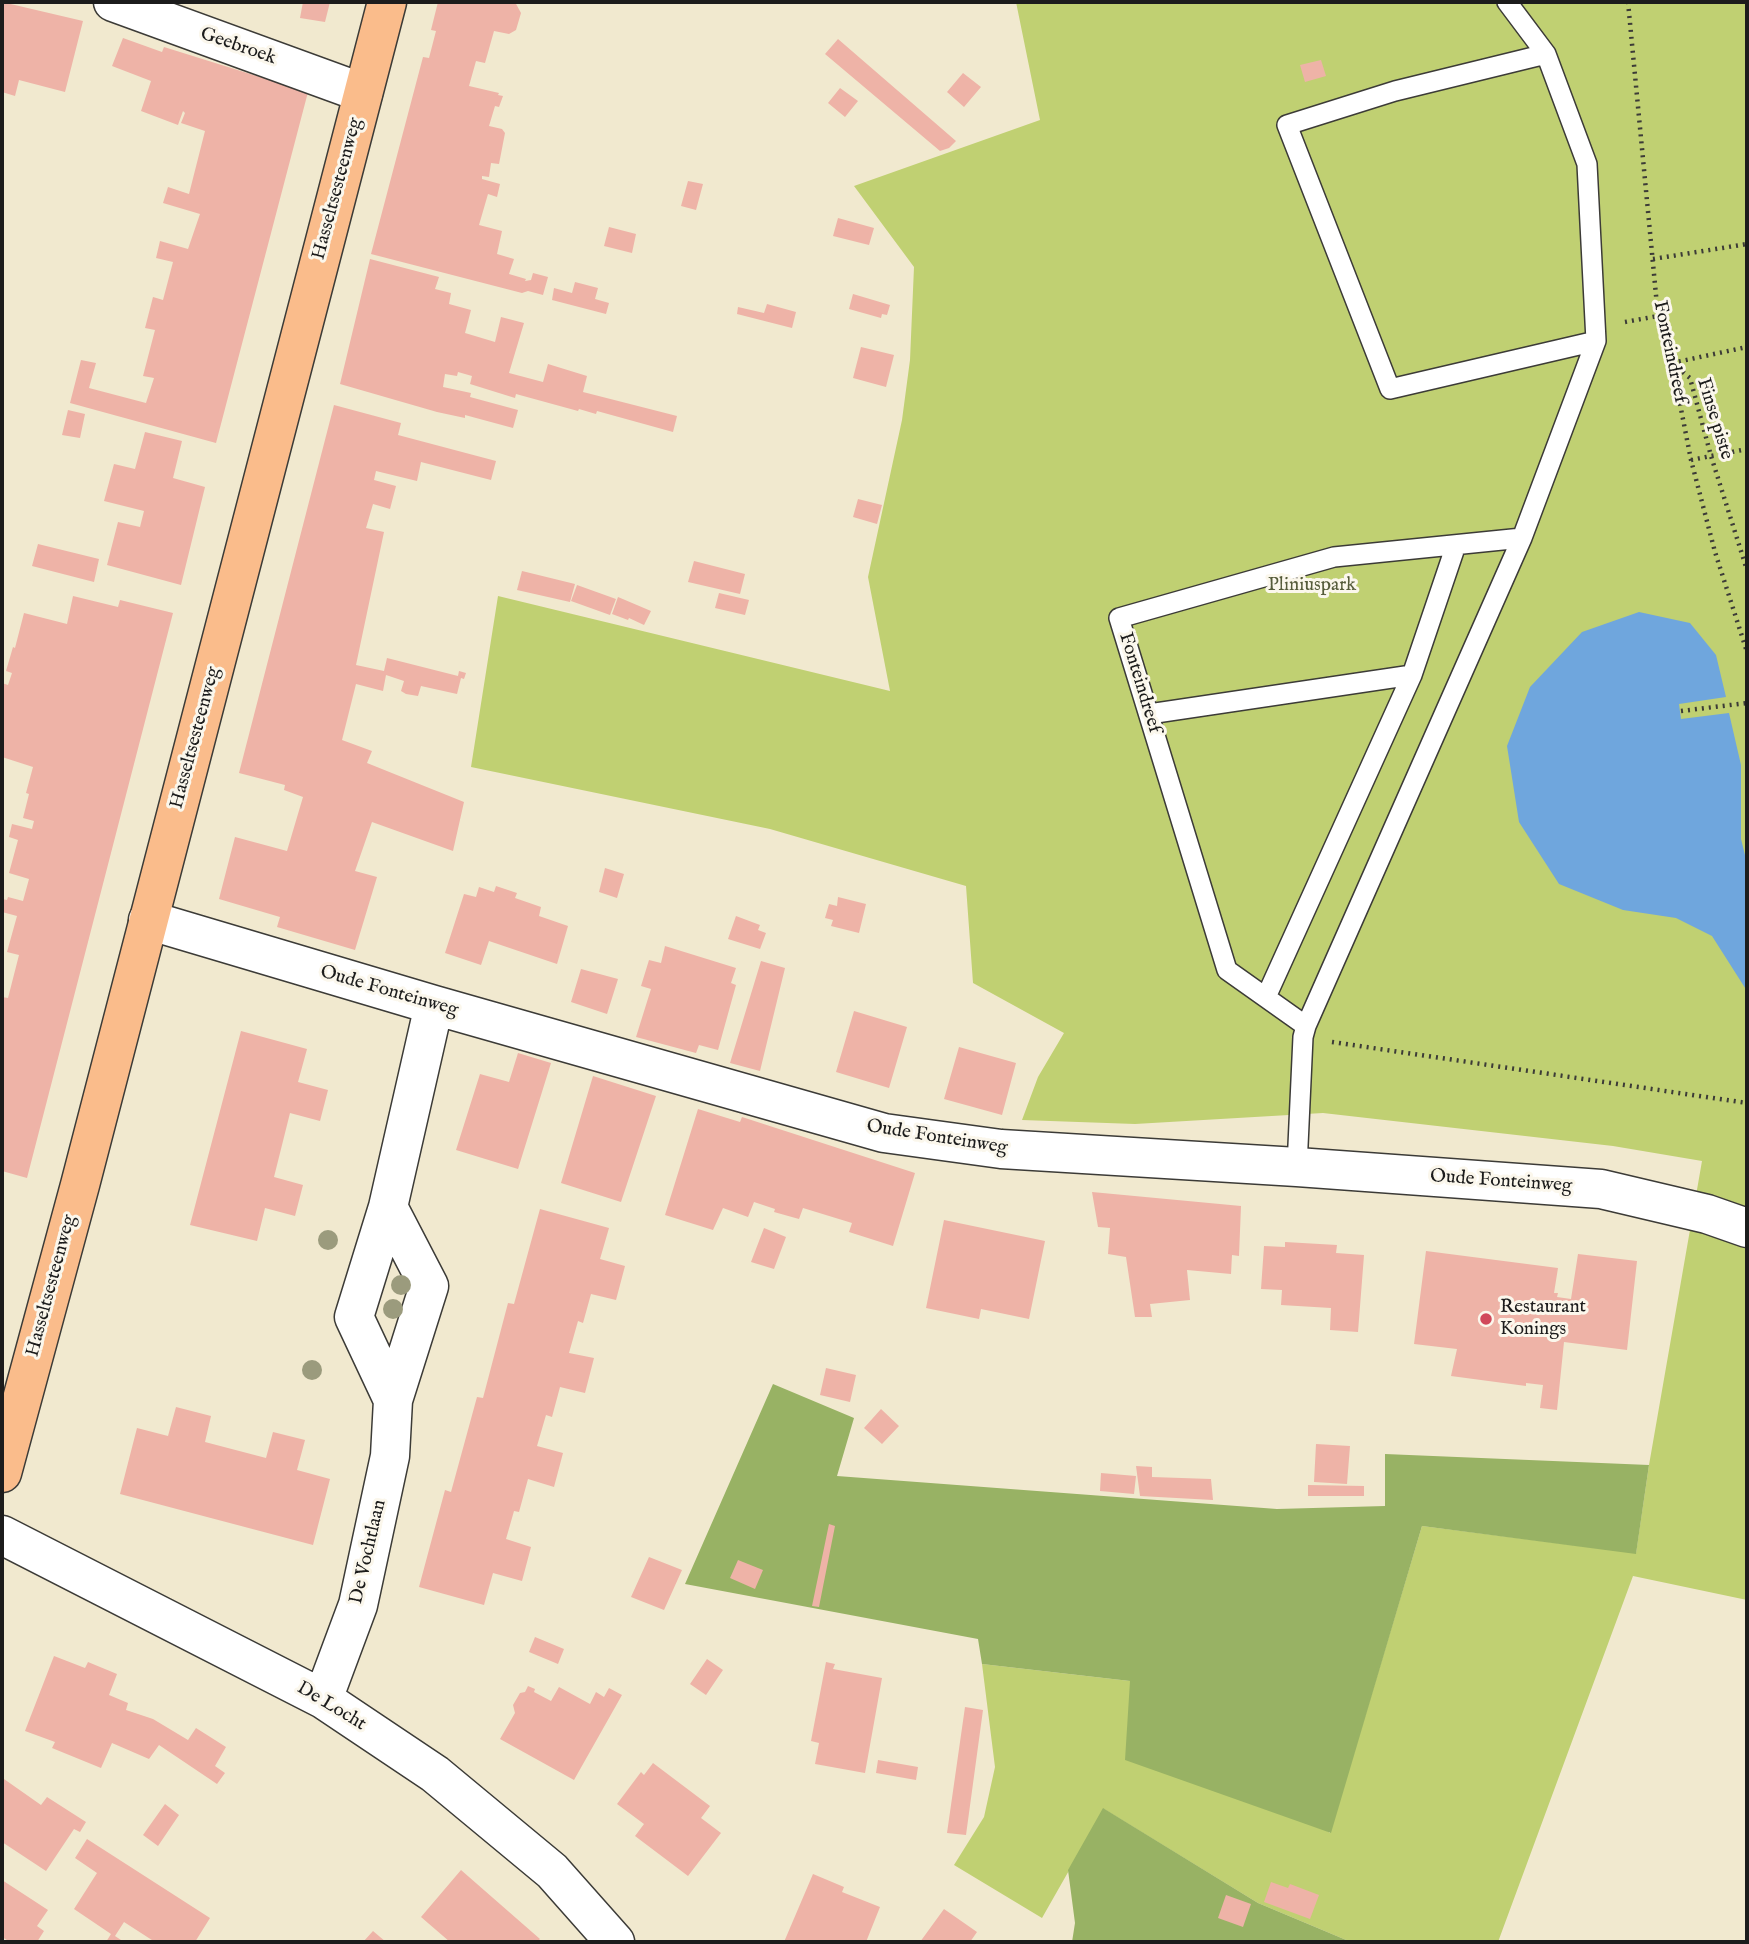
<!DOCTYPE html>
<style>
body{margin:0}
#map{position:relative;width:1749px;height:1944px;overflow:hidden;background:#f1e9cf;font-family:"IM FELL English",serif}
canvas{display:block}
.frame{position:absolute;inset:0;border:4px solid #1c1c1c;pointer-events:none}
</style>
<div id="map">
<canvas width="1749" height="1944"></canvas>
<div class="frame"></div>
</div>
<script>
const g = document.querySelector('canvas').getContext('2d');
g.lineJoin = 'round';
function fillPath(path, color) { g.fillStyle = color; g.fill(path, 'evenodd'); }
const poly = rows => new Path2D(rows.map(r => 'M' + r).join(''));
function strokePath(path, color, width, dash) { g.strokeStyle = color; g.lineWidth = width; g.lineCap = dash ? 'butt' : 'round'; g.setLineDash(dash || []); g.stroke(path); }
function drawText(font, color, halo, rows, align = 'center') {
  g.font = font + ' "IM FELL English",serif'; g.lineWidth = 6; g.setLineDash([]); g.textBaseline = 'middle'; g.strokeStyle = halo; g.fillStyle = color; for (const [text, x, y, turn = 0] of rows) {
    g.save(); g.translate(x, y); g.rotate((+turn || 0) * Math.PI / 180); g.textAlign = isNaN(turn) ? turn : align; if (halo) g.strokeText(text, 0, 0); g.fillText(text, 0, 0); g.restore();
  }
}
fillPath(poly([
 [1016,2,1747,2,1747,1600,1633,1576,1498,1942,1351,1942,1258,1903,1104,1809,1042,1918,954,1865,984,1817,995,1767,982,1664,1130,1681,1330,1833,1422,1526,1636,1553,1649,1465,1702,1161,1613,1146,1323,1113,1135,1124,1022,1120,1038,1077,1064,1033,973,983,966,886,770,829,471,767,498,596,890,691,868,577,902,420,910,360,914,267,854,186,1040,120]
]), '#c0d072');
fillPath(poly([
 [773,1384,854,1418,837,1476,1277,1509,1385,1506,1385,1454,1649,1465,1636,1554,1422,1526,1331,1833,1125,1760,1130,1681,982,1664,978,1639,685,1584],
 [1103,1808,1258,1903,1351,1942,1072,1942,1075,1923,1068,1870]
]), '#98b264');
fillPath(poly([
 [1639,612,1690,623,1716,655,1726,697,1679,704,1681,719,1729,713,1741,765,1741,839,1747,863,1747,991,1712,936,1676,918,1623,910,1559,884,1519,822,1507,746,1530,687,1582,632]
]), '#6fa6dd');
fillPath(poly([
 [2,2,83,21,65,92,19,80,15,96,2,92],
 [303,2,330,2,325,22,300,18],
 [438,2,515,2,521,13,516,30,509,34,494,31,485,63,476,61,469,86,499,93,498,95,503,96,499,107,495,106,489,126,502,129,505,133,499,164,491,163,489,177,482,176,482,179,500,184,497,197,488,194,479,225,502,231,497,254,514,259,509,274,526,279,525,281,531,280,533,273,548,277,543,295,528,291,522,293,371,254,423,57,429,58,436,31,431,30],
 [123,38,162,52,164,47,308,92,216,443,70,403,81,360,96,363,89,388,146,403,154,378,143,376,155,330,145,328,153,297,163,300,173,262,156,258,160,241,188,249,200,214,163,203,168,187,189,194,205,131,181,123,185,113,183,111,178,125,141,111,151,81,112,66],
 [838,39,956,141,949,148,940,151,825,54],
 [1321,60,1326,76,1305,82,1300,65],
 [963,73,981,87,964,107,947,92],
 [840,88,858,101,845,117,828,103],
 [688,181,703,184,696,210,681,206],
 [838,218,874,228,869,245,833,236],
 [609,227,636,234,632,253,604,246],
 [370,259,439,277,435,289,451,293,449,304,471,310,465,333,495,342,501,317,524,323,509,373,543,382,548,364,587,376,583,392,677,416,673,432,597,411,596,414,579,409,578,411,516,394,515,398,470,384,472,376,458,372,457,376,445,374,443,387,471,393,470,397,518,410,513,428,465,415,465,418,437,412,340,384],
 [575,282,598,288,595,299,609,303,606,314,552,300,554,288,572,293],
 [853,294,890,305,887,315,882,314,881,318,849,309],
 [767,304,796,312,792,328,737,314,738,307,764,313],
 [861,347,894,355,886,387,853,378],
 [334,405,401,423,398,435,496,461,491,480,421,462,417,481,376,471,374,480,396,486,390,509,373,504,366,528,384,532,356,665,384,671,387,658,458,676,459,671,466,673,464,679,461,678,457,694,421,686,418,696,406,694,401,691,404,681,386,675,383,691,356,684,342,740,372,751,367,763,464,802,453,851,372,822,355,871,377,877,355,950,277,927,280,917,219,899,235,837,287,851,303,797,284,790,285,785,239,773],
 [68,410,85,414,80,438,62,435],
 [145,432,182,441,173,478,205,487,181,585,107,565,118,522,140,527,144,511,104,501,114,464,135,469],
 [858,499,882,505,877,524,853,517],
 [38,544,99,559,94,582,32,566],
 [694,561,745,574,740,594,688,582],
 [522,571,575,584,570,602,517,590],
 [577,585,616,599,610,615,571,601],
 [719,593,749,600,745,615,715,608],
 [73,596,118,607,120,600,173,613,27,1178,2,1171,2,997,8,998,19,955,7,952,17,916,2,912,2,899,7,900,8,897,23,901,29,879,9,873,18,840,9,837,12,824,32,829,34,821,23,818,29,794,26,793,33,767,2,757,2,683,8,685,12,673,6,671,13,647,15,648,24,613,67,624],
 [618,597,651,611,644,625,629,618,628,620,612,614],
 [605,868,624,874,617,898,599,892],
 [496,886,517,893,515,898,541,907,539,916,568,926,557,964,489,941,481,965,445,953,464,894,476,897,479,887,494,892],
 [838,897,866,904,859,933,831,926,833,920,825,918,829,904,837,906],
 [736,916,760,925,758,930,766,933,760,949,728,939],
 [665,946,736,968,731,983,736,985,718,1050,699,1045,696,1053,636,1037,651,989,641,986,649,960,661,963],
 [761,961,785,968,760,1071,730,1063],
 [581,969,618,979,607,1014,571,1002],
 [854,1011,907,1027,889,1088,836,1072],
 [241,1031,307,1049,298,1082,328,1090,320,1121,290,1113,274,1177,303,1185,295,1216,265,1208,257,1241,190,1225],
 [959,1047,1016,1063,1002,1115,944,1099],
 [518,1053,551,1063,518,1169,456,1150,480,1074,509,1082],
 [593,1076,656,1096,621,1202,561,1183],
 [698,1109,740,1122,742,1117,915,1173,893,1246,849,1232,852,1223,803,1208,799,1219,774,1212,775,1209,754,1202,748,1217,723,1208,713,1230,665,1215],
 [1092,1192,1241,1206,1239,1256,1232,1255,1231,1274,1187,1270,1190,1300,1150,1304,1152,1317,1135,1317,1126,1257,1108,1254,1110,1228,1098,1227],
 [540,1209,609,1228,600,1259,625,1266,616,1300,591,1294,583,1323,578,1321,569,1353,594,1358,585,1393,560,1387,552,1417,546,1415,537,1446,563,1453,554,1487,528,1479,519,1512,514,1511,506,1539,531,1547,522,1581,493,1573,484,1605,419,1587,445,1490,451,1492,477,1397,483,1398,508,1303,514,1304],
 [944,1220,1045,1241,1029,1319,981,1309,979,1319,926,1308],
 [764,1228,786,1237,774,1269,751,1262],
 [1285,1242,1337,1245,1336,1253,1364,1255,1358,1332,1330,1330,1331,1308,1281,1305,1282,1290,1261,1289,1264,1246,1285,1247],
 [1426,1251,1558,1268,1554,1293,1558,1293,1557,1297,1571,1299,1578,1254,1637,1261,1627,1350,1564,1342,1557,1410,1540,1408,1543,1385,1526,1383,1526,1386,1451,1376,1457,1349,1414,1344],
 [826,1368,856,1375,850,1402,820,1395],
 [176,1407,211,1416,205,1442,266,1458,273,1432,305,1440,297,1470,330,1479,313,1545,120,1494,137,1428,168,1436],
 [881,1409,899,1426,882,1444,864,1428],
 [1316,1444,1350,1446,1347,1484,1314,1482],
 [1136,1466,1152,1467,1152,1477,1211,1479,1213,1500,1140,1496],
 [1101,1473,1136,1476,1134,1494,1100,1491],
 [1308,1485,1364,1486,1364,1496,1308,1496],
 [829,1524,835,1526,819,1607,812,1606],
 [649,1557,682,1570,664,1610,631,1597],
 [738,1560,763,1570,755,1589,730,1578],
 [535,1637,564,1649,558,1664,529,1652],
 [54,1656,85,1668,88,1662,117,1674,109,1695,128,1703,126,1710,153,1719,188,1740,196,1728,226,1747,215,1766,225,1773,217,1784,159,1745,149,1759,112,1743,101,1768,52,1748,55,1742,25,1731],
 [707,1659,723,1670,706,1695,690,1684],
 [826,1662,835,1664,833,1669,882,1678,865,1773,815,1764,819,1743,811,1741],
 [528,1686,535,1689,534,1692,551,1701,559,1687,590,1704,596,1692,604,1697,609,1688,622,1695,574,1780,500,1739,515,1713,513,1705,520,1693,525,1692],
 [965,1707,983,1710,966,1835,947,1833],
 [878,1760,918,1767,916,1780,876,1773],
 [653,1763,710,1806,701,1818,721,1833,688,1876,635,1836,644,1824,617,1804,641,1772,644,1775],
 [4,1779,41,1805,47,1797,86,1822,80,1832,74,1829,46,1871,2,1842,2,1783],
 [165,1804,179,1815,158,1846,143,1835],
 [87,1839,210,1918,195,1942,155,1942,124,1922,115,1936,124,1942,106,1942,111,1934,74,1909,97,1873,75,1858],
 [461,1870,540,1939,537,1942,450,1942,421,1917],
 [813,1874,844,1887,842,1892,880,1907,866,1942,784,1942],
 [2,1880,48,1910,37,1926,44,1931,37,1942,10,1942,2,1937],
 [1271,1882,1288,1888,1290,1884,1319,1895,1310,1919,1264,1902],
 [1226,1895,1251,1904,1243,1927,1218,1918],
 [944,1909,977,1932,970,1942,920,1942],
 [373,1931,386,1942,363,1942]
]), '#eeb3a7');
const service = poly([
 [1546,54,1395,91,1287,125,1390,389,1596,341],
 [1149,714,1412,675],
 [1266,997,1412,675,1456,545],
 [1306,1026,1227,970,1119,618,1334,557,1522,538],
 [1297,1167,1303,1037,1306,1026,1522,538,1596,341,1587,164,1546,54,1507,2]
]);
const minor = poly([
 [113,2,363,93],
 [148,920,434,1005,884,1133,1001,1149,1297,1167,1601,1189,1707,1214,1747,1228],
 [393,1400,354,1317,388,1207,434,1005],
 [2,1535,323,1699,435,1774,552,1871,615,1942],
 [323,1699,358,1605,390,1456,393,1400,429,1286,388,1207]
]);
const primary = poly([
 [2,1473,80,1185,387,2]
]);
strokePath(service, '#3c3b37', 22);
strokePath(minor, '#3c3b37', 41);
strokePath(primary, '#3c3b37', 41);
strokePath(poly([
 [1628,2,1658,316,1672,363,1691,460,1715,552,1747,652],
 [1653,259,1747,244],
 [1625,322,1658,316],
 [1672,363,1690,378,1711,456,1747,570],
 [1672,363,1747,347],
 [1691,460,1747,449],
 [1681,711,1747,703],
 [1332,1042,1747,1103]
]), '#3c3b37', 4.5, [2, 5]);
strokePath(service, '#fff', 19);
strokePath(minor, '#fff', 38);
strokePath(primary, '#fabc8b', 38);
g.fillStyle = '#9b9b7d';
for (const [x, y] of [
 [328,1240],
 [401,1285],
 [393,1309],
 [312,1370]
]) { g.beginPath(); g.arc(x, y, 10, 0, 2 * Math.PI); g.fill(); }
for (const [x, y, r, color] of [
 [1486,1319,7,"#d1495b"]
]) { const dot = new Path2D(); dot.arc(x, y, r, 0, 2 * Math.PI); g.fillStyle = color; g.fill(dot); strokePath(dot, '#fbf7ec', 2.5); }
drawText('19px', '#1c1c1c', '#fbf7ec', [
 ["Geebroek",238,47,19],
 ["Hasseltsesteenweg",338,189,-75],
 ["Fonteindreef",1669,352,78],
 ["Finse piste",1714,419,73],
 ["Fonteindreef",1139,683,73],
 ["Hasseltsesteenweg",196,738,-75],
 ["Oude Fonteinweg",389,992,16],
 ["Oude Fonteinweg",937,1138,9],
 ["Oude Fonteinweg",1501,1182,4],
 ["Hasseltsesteenweg",52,1286,-75],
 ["De Vochtlaan",369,1552,-77],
 ["De Locht",331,1707,31]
]);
drawText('19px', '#555b3a', '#fbf7ec', [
 ["Pliniuspark",1312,586]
]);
drawText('19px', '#1c1c1c', '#fbf7ec', [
 ["Restaurant",1500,1308],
 ["Konings",1500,1330]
], 'left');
</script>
